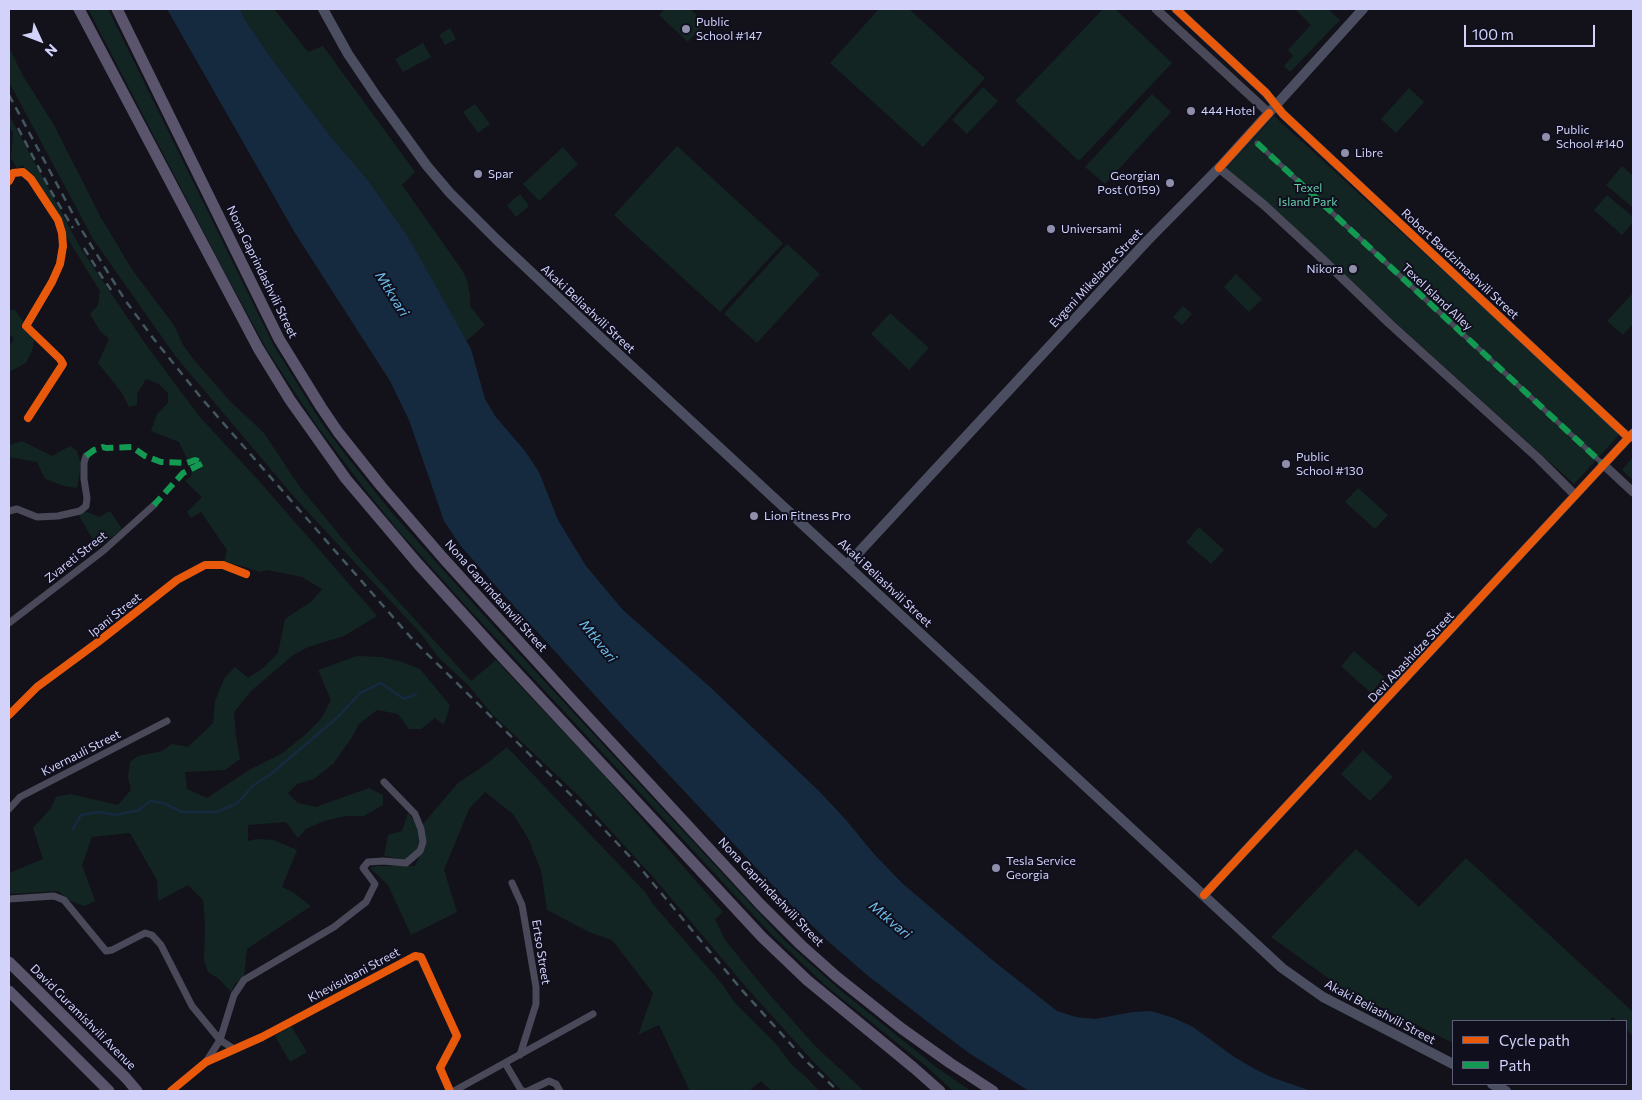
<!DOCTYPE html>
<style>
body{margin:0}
#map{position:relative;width:1642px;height:1100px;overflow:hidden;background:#13121a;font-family:Commissioner,sans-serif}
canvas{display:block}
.frame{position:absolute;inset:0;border:10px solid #d2d2fa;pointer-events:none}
.legend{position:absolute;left:1452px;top:1020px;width:175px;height:65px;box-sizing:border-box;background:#100f1e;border:1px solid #5e5d76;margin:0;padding:6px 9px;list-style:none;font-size:15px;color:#d2d2fa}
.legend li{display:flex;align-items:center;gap:10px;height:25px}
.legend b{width:25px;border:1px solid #5e5d76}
.north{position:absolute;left:15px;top:15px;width:50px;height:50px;-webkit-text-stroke:4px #100f1e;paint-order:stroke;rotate:133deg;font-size:14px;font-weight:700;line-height:20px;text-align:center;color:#d2d2fa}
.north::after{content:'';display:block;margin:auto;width:18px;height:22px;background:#d2d2fa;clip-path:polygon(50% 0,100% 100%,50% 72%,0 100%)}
.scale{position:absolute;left:1464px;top:25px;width:131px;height:22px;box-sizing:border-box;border:2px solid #d2d2fa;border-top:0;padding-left:6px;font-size:15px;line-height:18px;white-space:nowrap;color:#d2d2fa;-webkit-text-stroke:4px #100f1e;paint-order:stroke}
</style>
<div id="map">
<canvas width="1642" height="1100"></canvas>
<div class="frame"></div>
<ul class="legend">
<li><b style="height:6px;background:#e8590c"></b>Cycle path</li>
<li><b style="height:6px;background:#139951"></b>Path</li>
</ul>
<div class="north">N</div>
<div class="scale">100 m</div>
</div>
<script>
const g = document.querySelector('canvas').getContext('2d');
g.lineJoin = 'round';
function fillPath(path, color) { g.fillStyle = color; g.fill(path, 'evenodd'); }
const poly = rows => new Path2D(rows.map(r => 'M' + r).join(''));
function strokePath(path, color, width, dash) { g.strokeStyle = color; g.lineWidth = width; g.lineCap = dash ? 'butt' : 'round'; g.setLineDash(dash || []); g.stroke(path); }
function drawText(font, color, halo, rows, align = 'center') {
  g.font = font + ' Commissioner,sans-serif'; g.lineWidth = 4; g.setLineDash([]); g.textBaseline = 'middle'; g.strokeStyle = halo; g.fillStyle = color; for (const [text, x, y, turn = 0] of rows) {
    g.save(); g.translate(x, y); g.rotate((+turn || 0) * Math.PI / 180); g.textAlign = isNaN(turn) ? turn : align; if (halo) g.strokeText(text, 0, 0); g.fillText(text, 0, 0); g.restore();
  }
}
fillPath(poly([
 [88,9,108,9,274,346,321,422,344,453,393,514,497,630,784,940,840,990,936,1067,971,1091,953,1091,927,1067,825,985,770,933,468,608,397,529,364,488,317,426,267,350,223,269],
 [240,9,274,9,308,52,323,46,415,172,402,185,462,270,467,280,470,295,470,306,485,325,466,341,409,238,367,179,331,137,269,55,245,20],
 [664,9,690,9,705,23,688,42,659,15],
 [879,9,909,9,985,78,923,147,830,63],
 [1103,9,1115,9,1172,63,1079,161,1015,101],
 [1295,9,1328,9,1340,20,1290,72,1284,66,1293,56,1288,50,1311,25],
 [450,28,456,39,445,45,439,35],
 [423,43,431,57,403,72,395,59],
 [9,47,22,74,54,125,100,216,133,271,174,325,183,345,194,360,230,401,264,433,299,486,356,555,471,681,496,660,601,772,723,912,715,919,725,940,770,995,815,1046,864,1091,842,1091,809,1057,746,987,654,878,580,797,492,714,468,685,438,657,422,635,296,499,176,357,93,239,9,82],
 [983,87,998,101,967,134,952,120],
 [1409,88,1424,102,1396,133,1381,119],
 [1152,94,1171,112,1105,184,1085,167],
 [475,104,490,124,478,133,463,112],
 [9,115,81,249,144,342,199,416,259,481,377,616,344,636,308,647,292,656,251,691,234,712,236,736,240,759,225,770,185,772,187,789,207,798,249,770,281,754,305,735,321,719,331,700,318,670,357,656,382,657,399,661,420,669,450,705,444,725,435,718,421,729,409,729,398,714,377,710,359,724,352,737,333,764,314,779,297,784,288,793,298,803,316,807,369,788,383,795,383,805,364,816,346,816,324,821,306,829,298,838,286,822,248,825,248,841,257,839,274,840,297,850,282,887,294,893,311,906,247,949,244,977,235,984,231,992,219,979,208,972,204,960,205,924,203,900,188,885,158,901,157,880,130,833,92,837,82,865,95,901,84,906,70,901,58,891,9,894,9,873,43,859,33,828,51,808,56,797,70,794,118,805,131,790,128,777,130,762,138,756,162,751,172,744,188,747,213,723,215,701,225,677,235,667,248,678,263,668,278,653,285,619,312,601,322,589,302,577,267,570,259,572,246,567,224,562,227,550,201,512,191,518,187,512,202,497,185,481,192,475,190,465,179,442,151,431,157,414,168,403,168,393,159,384,146,379,137,394,137,405,129,407,122,393,98,363,109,339,100,331,90,314,98,305,100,291,66,236,60,220,23,165,17,168,11,158,13,132,9,127],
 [1274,116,1616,429,1618,436,1574,484,1226,169],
 [677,146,783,243,720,312,614,215],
 [563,147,578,164,539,201,523,184],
 [1622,166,1633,176,1633,208,1606,185],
 [520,194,529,206,516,217,507,205],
 [1607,195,1633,217,1633,222,1622,235,1594,210],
 [787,244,820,274,757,343,724,314],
 [1236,274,1262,299,1249,312,1224,287],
 [1632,294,1633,324,1623,335,1607,321],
 [1183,306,1192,314,1182,325,1173,317],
 [14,309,23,321,24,327,35,336,32,351,26,363,9,372,9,347,14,338,9,334,9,311],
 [890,313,929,348,909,370,871,334],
 [22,441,52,456,70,446,77,451,81,464,77,488,64,486,45,479,37,462,9,457,9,445],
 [1633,457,1633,480,1622,470],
 [1358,488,1388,515,1375,529,1345,502],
 [85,511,99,517,110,511,122,529,98,548,79,516],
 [1199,527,1224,550,1211,564,1186,542],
 [1354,651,1384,677,1371,693,1341,666],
 [507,747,646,893,652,903,722,984,735,1003,776,1044,793,1066,806,1077,819,1091,772,1091,761,1081,751,1089,752,1091,690,1091,659,1025,638,1035,653,993,612,940,589,932,547,910,541,871,528,838,513,814,485,792,469,809,444,870,457,912,411,935,388,885,370,868,376,866,415,866,426,842,422,825,458,783,485,765],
 [1363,750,1393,777,1370,801,1341,774],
 [408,813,418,826,420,840,416,851,405,860,384,856,388,835,402,831],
 [1356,849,1419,907,1466,858,1633,1012,1633,1036,1626,1029,1626,1021,1617,1021,1613,1017,1609,1021,1453,1021,1453,1043,1342,988,1271,937],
 [291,1026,307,1052,290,1062,275,1036]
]), '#132523');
fillPath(poly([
 [167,9,240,9,245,20,269,55,331,137,367,179,409,238,471,349,485,399,495,416,525,451,539,472,558,520,586,566,623,610,710,687,820,792,846,820,874,854,902,883,991,959,1057,1011,1076,1017,1095,1019,1133,1012,1151,1011,1174,1018,1193,1027,1233,1056,1253,1068,1271,1077,1311,1091,1029,1091,969,1053,933,1026,867,975,830,943,792,906,610,712,493,583,460,545,444,521,409,420,390,381,295,233]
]), '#152a3f');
strokePath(poly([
 [73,829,81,815,99,812,116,815,139,810,150,801,163,803,182,812,216,812,236,804,254,785,271,774,339,716,360,693,381,683,404,699,416,694]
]), '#152a3f', 2.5);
strokePath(poly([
 [1257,143,1604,465]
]), '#49495a', 5);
strokePath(poly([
 [9,181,13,173,23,172,31,179,58,220,62,233,63,246,60,264,52,282,26,326,60,359,63,364,28,418],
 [9,511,17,509,37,517,58,516,80,511,86,506,87,498,84,479,84,463,86,456],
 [9,623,103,551,154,505],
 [9,715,37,687,98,642,177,580,205,565,223,565,246,574],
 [9,809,20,797,167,721],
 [512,883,522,905,536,987,536,1004,520,1055],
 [9,899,54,896,64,900,106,951,112,950,145,933,152,935,161,945,192,1006,220,1040,234,1049],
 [206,1062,220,1040,234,995,244,980,334,927,366,902,375,884,363,868,368,862,383,861,406,863,420,851,423,842,421,829,415,814,384,782],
 [505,1063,521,1090,523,1091],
 [171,1091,206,1062,262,1037,415,956,421,957,457,1036,440,1068,450,1091],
 [454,1091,593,1014],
 [528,1091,549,1081,556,1084,560,1091]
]), '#49495a', 7);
strokePath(poly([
 [1156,9,1269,113],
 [1176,9,1266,93,1283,114,1629,438],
 [1219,168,1264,205,1316,253,1389,323,1538,458,1575,495],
 [1604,465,1633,492],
 [1204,895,1633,433]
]), '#49495a', 9);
strokePath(poly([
 [323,9,348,54,377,97,427,166,450,193,497,240,600,337,1282,968,1323,997,1453,1064],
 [847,565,1147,241,1219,168,1363,9],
 [1492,1084,1506,1091]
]), '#4b4e60', 10);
strokePath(poly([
 [79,9,258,348,290,400,346,479,418,564,493,647,762,937,807,980,914,1068,940,1091],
 [117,9,279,339,321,407,338,432,381,486,444,559,573,701,760,904,801,945,837,977,901,1028,950,1063,993,1091],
 [9,962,126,1078,137,1091],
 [9,991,109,1091]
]), '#5a546c', 11);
strokePath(poly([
 [9,95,81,229,125,300,153,338,203,400,414,641,580,804,637,864,741,989,806,1061,838,1091],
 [18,128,52,193,73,228],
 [84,248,102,277,114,294]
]), '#435760', 2.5, [8, 6]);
strokePath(poly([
 [1257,143,1604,465],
 [86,456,94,450,103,447,106,448,132,447,145,456,161,462,187,463,195,460,203,463,183,473,154,505]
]), '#139951', 6, [12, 6]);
strokePath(poly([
 [1176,9,1266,93,1283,114,1629,438],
 [1219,168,1269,113],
 [9,181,13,173,23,172,31,179,58,220,62,233,63,246,60,264,52,282,26,326,60,359,63,364,28,418],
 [9,715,37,687,98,642,177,580,205,565,223,565,246,574],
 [1204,895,1633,433],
 [171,1091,206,1062,262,1037,415,956,421,957,457,1036,440,1068,450,1091]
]), '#e8590c', 8);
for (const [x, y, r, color] of [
 [686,29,5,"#8f8fac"],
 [1191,111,5,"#8f8fac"],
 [1546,137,5,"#8f8fac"],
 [1345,153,5,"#8f8fac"],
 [478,174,5,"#8f8fac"],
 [1170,183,5,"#8f8fac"],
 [1051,229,5,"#8f8fac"],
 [1353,269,5,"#8f8fac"],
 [1286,464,5,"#8f8fac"],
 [754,516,5,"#8f8fac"],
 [996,868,5,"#8f8fac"]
]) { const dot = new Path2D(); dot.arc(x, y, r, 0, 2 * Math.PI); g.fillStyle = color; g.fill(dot); strokePath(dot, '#100f1e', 2); }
drawText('12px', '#d2d2fa', '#100f1e', [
 ["Public",696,22],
 ["School #147",696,36],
 ["444 Hotel",1201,111],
 ["Public",1556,130],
 ["School #140",1556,144],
 ["Libre",1355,153],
 ["Spar",488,174],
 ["Georgian",1160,176,"right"],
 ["Post (0159)",1160,190,"right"],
 ["Universami",1061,229],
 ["Nikora",1343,269,"right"],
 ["Public",1296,457],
 ["School #130",1296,471],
 ["Lion Fitness Pro",764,516],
 ["Tesla Service",1006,861],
 ["Georgia",1006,875]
], 'left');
drawText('12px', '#67d0aa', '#100f1e', [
 ["Texel",1308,188],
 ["Island Park",1308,202]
]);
drawText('12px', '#d2d2fa', '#100f1e', [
 ["Robert Bardzimashvili Street",1460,264,43],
 ["Nona Gaprindashvili Street",262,272,64],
 ["Evgeni Mikeladze Street",1096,278,-47],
 ["Texel Island Alley",1437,297,43],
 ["Akaki Beliashvili Street",588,309,43],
 ["Zvareti Street",76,557,-38],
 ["Akaki Beliashvili Street",885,583,43],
 ["Nona Gaprindashvili Street",496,596,48],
 ["Ipani Street",115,615,-38],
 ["Devi Abashidze Street",1411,657,-47],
 ["Kvernauli Street",81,753,-27],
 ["Nona Gaprindashvili Street",771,892,46],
 ["Ertso Street",541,952,81],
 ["Khevisubani Street",354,975,-28],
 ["Akaki Beliashvili Street",1380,1012,28],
 ["David Guramishvili Avenue",83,1017,45]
]);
drawText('italic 14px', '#6cc1ed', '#100f1e', [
 ["Mtkvari",392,294,58],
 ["Mtkvari",598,641,51],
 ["Mtkvari",890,920,40]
]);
</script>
